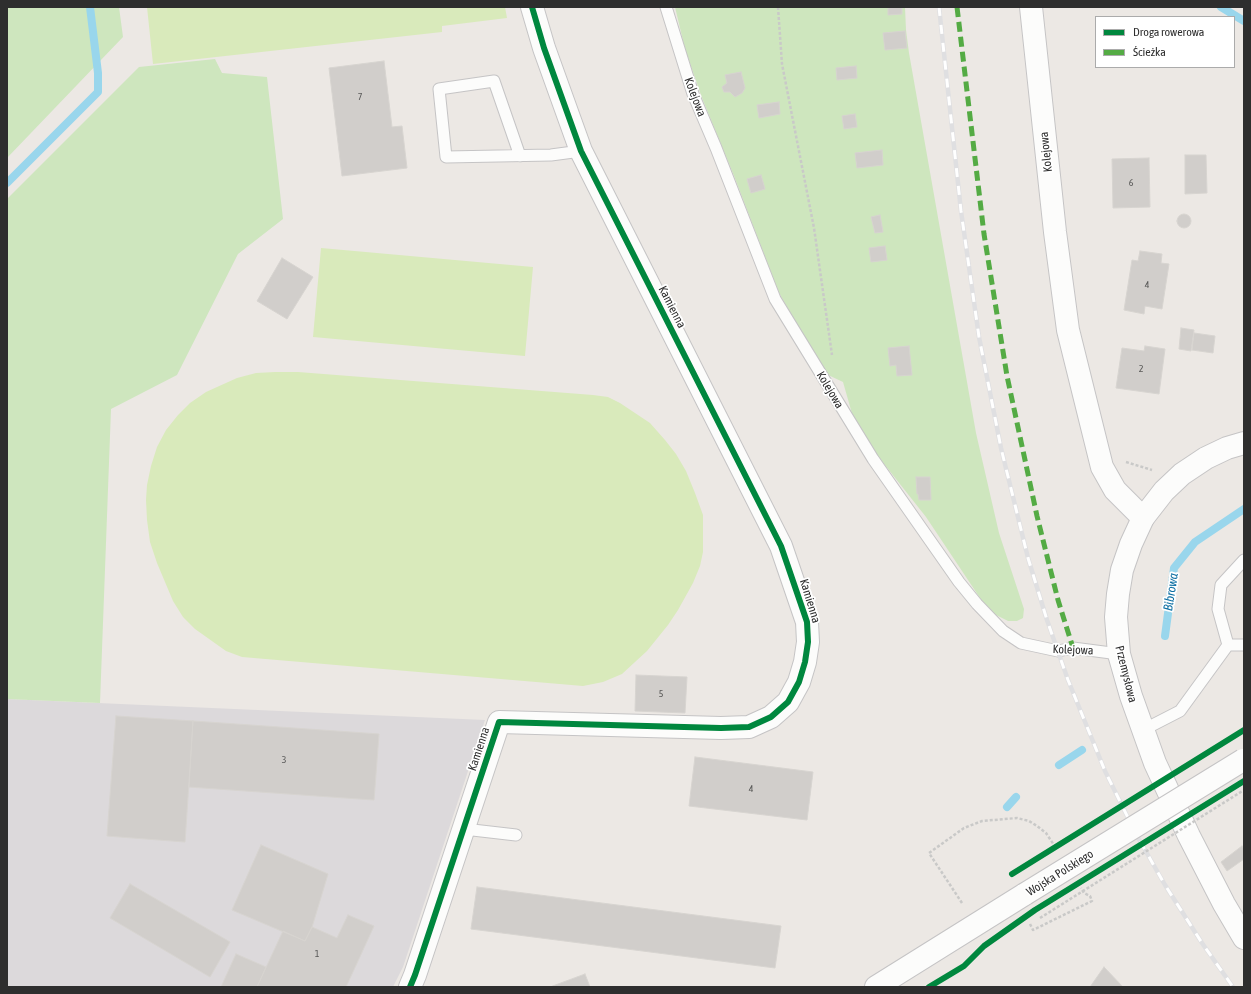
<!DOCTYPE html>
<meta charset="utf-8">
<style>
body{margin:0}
#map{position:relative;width:1251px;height:994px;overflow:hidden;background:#ece8e4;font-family:"Asap Condensed",sans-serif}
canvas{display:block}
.frame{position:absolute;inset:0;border:8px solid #2e2e2e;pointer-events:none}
.legend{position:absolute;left:1095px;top:16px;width:140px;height:52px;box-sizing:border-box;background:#fff;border:1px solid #ababab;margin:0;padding:5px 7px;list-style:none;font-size:12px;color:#2e2e2e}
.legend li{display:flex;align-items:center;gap:8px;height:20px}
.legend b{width:20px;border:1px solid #ababab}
</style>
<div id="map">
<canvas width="1251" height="994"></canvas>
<div class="frame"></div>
<ul class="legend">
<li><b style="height:5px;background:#00873e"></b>Droga rowerowa</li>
<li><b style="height:5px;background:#54ab44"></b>Ścieżka</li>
</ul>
</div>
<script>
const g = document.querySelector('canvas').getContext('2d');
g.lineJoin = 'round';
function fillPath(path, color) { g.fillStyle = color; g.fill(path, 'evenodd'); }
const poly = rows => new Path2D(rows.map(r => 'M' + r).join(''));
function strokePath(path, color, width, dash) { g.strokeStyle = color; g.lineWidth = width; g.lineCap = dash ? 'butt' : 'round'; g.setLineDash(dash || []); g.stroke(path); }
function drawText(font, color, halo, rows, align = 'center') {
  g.font = font + ' "Asap Condensed",sans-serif'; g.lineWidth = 3.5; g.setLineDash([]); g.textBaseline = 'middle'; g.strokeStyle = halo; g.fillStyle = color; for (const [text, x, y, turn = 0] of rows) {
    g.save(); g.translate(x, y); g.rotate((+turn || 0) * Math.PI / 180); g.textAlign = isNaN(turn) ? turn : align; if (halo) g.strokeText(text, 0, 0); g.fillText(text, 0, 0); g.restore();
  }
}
fillPath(poly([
 [7,699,485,720,403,967,393,987,7,987]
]), '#dcd9db');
fillPath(poly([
 [7,7,119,7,123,37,7,158],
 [675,7,905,7,906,30,909,53,976,433,999,533,1024,609,1023,618,1017,621,1008,621,994,614,982,601,926,517,877,455,853,417,843,382,826,374,779,293,734,176,702,98,685,49],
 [215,59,222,73,267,77,283,219,238,254,177,375,111,409,100,703,7,699,7,199,139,67]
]), '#cee6be');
fillPath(poly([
 [147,7,505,7,507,18,442,26,442,32,153,64],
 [321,248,533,267,525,356,313,337],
 [275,372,298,372,593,395,608,397,620,403,650,423,665,440,676,454,686,471,695,493,703,515,703,552,700,566,693,583,678,610,668,625,647,651,635,662,622,674,603,682,583,686,242,657,226,651,195,629,183,617,173,601,157,563,150,542,147,520,146,500,147,485,151,466,157,447,166,430,178,415,190,403,206,392,237,378,256,373]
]), '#d9eabb');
strokePath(poly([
 [1221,7,1244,21],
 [7,183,98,92,98,73,90,7],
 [1165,636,1174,568,1195,542,1244,509],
 [1059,765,1082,750],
 [1007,807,1016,797]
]), '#99d6ec', 8);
const building = poly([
 [888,7,902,7,902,14,888,15,888,7],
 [905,31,907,48,885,50,883,33,905,31],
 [384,61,392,127,402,126,407,168,342,176,329,68,384,61],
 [856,66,857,78,837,80,836,68,856,66],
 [741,72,745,88,742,93,735,97,730,92,724,92,722,87,727,83,725,75,741,72],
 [779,102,780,114,759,118,757,105,779,102],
 [855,114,857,127,844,129,842,116,855,114],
 [882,150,883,165,857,168,855,153,882,150],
 [1185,155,1206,155,1207,193,1185,194,1185,155],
 [1149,158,1150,207,1113,208,1112,159,1149,158],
 [761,175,765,189,751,193,747,179,761,175],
 '1177 221a7 7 0 1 1 14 0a7 7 0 1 1-14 0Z',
 [880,215,883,232,875,233,871,217,880,215],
 [885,246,887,260,871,262,869,248,885,246],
 [1140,251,1162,254,1161,263,1169,264,1162,309,1145,306,1144,314,1124,310,1132,260,1138,261,1140,251],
 [282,258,313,277,287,319,257,301,282,258],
 [1181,328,1194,330,1191,351,1179,349,1181,328],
 [1194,333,1215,336,1213,353,1192,350,1194,333],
 [909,346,912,375,897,376,896,365,890,366,888,348,909,346],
 [1145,346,1165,349,1159,394,1116,388,1122,348,1144,351,1145,346],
 [916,477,930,477,931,500,919,500,918,494,917,494,916,477],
 [636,675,687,677,685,713,635,711,636,675],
 [116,716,193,721,185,842,107,836,116,716],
 [193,721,379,734,374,800,189,787,193,721],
 [695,757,813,772,807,820,689,806,695,757],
 [261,845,328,874,312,927,305,941,232,910,261,845],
 [1242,846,1244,849,1244,859,1227,871,1221,862,1242,846],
 [130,884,230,942,210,977,110,918,130,884],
 [477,887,781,926,775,968,471,929,477,887],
 [348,915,374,926,346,987,257,987,283,931,305,941,312,927,337,938,348,915],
 [236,954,266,967,257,987,221,987,236,954],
 [1104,967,1123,987,1090,987,1104,967],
 [585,974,590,987,550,987,585,974]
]);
fillPath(building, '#d1cecb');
strokePath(building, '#d7d4d0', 1);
const lane = poly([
 [666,7,693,94,716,148,775,299,873,459,959,582,977,604,1003,631,1021,643,1058,651,1073,648,1119,654],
 [520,156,494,81,439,89,446,157,551,155,581,151],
 [1228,645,1218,609,1221,585,1244,560],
 [1143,730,1180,711,1228,645,1244,645],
 [464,829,516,835]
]);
const street = poly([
 [1031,7,1055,232,1068,330,1102,467,1115,490,1143,518],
 [410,987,415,975,499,722,721,728,749,727,771,717,788,702,799,682,805,662,808,642,807,622,781,546,581,151,544,48,532,7]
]);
const secondary = poly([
 [1244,443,1227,448,1206,458,1182,474,1164,491,1143,518,1131,544,1122,570,1118,594,1116,617,1119,654,1131,696,1155,763,1189,836,1224,904,1244,938],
 [876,987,1025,894]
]);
strokePath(lane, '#c5c4c5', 13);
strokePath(street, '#c5c4c5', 24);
strokePath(secondary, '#c5c4c5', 24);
strokePath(poly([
 [778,7,782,64,814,228,832,355],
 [1126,462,1152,470],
 [962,903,929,853,964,828,982,821,1017,818,1029,821,1037,826,1046,833,1056,848],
 [1030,924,1033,930,1092,901,1090,896,1084,893,1081,888]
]), '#c9c9c8', 2.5, [3, 2]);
strokePath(lane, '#fcfcfb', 11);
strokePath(street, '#fcfcfb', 22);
strokePath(secondary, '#fcfcfb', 22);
const rail = poly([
 [939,7,961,211,979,337,1001,448,1028,558,1047,620,1068,680,1105,771,1136,834,1165,885,1202,943,1233,987]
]);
strokePath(rail, '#dfdfe1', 4.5);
strokePath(rail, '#fff', 3, [9]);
const secondaryBridge = poly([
 [1025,894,1243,760]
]);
strokePath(secondaryBridge, '#c5c4c5', 24, []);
strokePath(poly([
 [1040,918,1244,790]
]), '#c9c9c8', 2.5, [3, 2]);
strokePath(secondaryBridge, '#fcfcfb', 22);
strokePath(poly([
 [957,7,984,234,1007,376,1037,516,1058,600,1073,648]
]), '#54ab44', 5, [10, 5]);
strokePath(poly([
 [1012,874,1244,730],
 [410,987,415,975,499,722,721,728,749,727,771,717,788,702,799,682,805,662,808,642,807,622,781,546,581,151,544,48,532,7],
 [929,987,964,966,984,946,1035,910,1244,781]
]), '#00873e', 6);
drawText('10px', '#585857', null, [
 ["7",360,97],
 ["6",1131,183],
 ["4",1147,285],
 ["2",1141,369],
 ["5",661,694],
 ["3",284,760],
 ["4",751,789],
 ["1",317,954]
]);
drawText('12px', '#2e2e2e', '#fff', [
 ["Kolejowa",695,97,69],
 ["Kolejowa",1046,152,-96],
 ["Kamienna",672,307,63],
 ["Kolejowa",830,390,59],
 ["Kamienna",810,601,73],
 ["Kolejowa",1073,650,2],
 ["Przemysłowa",1126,674,76],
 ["Kamienna",479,749,-72],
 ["Wojska Polskiego",1060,873,-32]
]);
drawText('italic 13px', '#0d6fa3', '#fff', [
 ["Bibrowa",1171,592,-81]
]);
</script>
